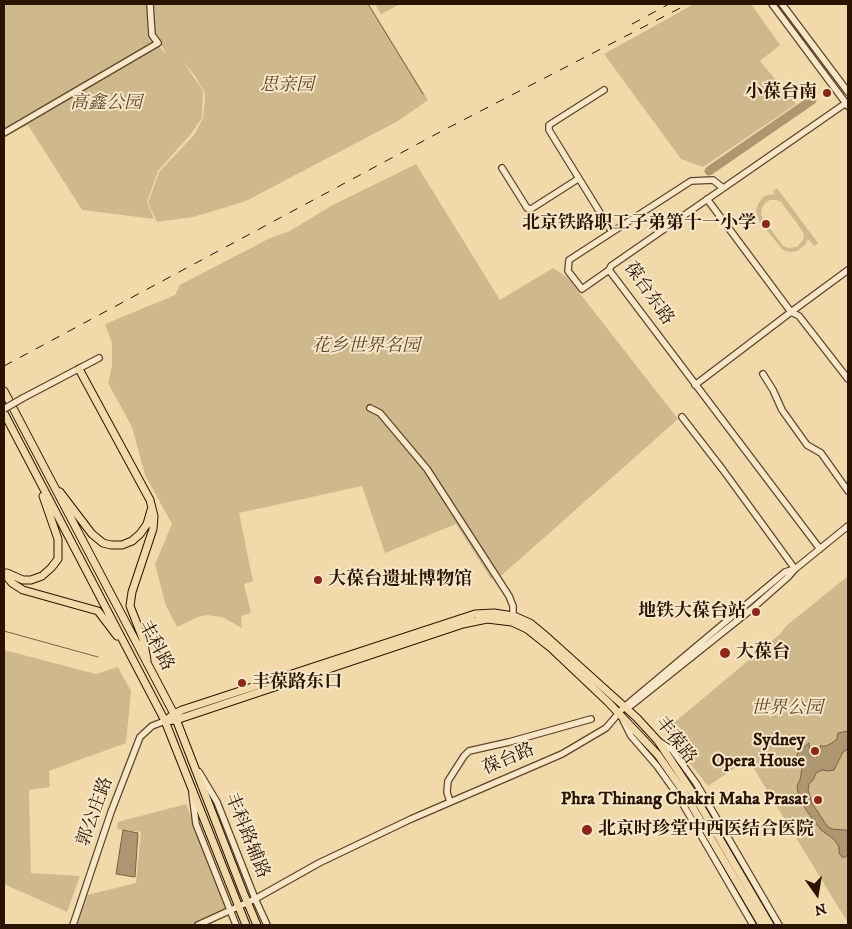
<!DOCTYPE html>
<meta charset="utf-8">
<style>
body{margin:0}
#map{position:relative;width:852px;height:929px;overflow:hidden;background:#f2d9aa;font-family:"IM FELL DW Pica",serif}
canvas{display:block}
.frame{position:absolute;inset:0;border:5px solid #2a1400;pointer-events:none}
.north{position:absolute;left:792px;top:869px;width:50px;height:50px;-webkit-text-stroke:4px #f7e6c8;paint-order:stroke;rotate:167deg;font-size:14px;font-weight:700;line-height:20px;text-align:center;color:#2a1400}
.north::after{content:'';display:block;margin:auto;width:18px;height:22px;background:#2a1400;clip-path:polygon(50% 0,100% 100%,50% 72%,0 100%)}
</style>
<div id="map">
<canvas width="852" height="929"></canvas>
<div class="frame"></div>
<div class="north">N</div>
</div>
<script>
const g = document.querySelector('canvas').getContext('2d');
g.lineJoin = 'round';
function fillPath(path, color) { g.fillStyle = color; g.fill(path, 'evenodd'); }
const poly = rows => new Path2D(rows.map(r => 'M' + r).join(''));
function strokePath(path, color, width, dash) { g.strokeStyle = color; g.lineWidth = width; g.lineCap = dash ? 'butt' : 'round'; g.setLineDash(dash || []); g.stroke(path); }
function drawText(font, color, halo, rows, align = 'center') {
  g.font = font + ' "IM FELL DW Pica","Noto Serif SC",serif'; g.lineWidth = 4; g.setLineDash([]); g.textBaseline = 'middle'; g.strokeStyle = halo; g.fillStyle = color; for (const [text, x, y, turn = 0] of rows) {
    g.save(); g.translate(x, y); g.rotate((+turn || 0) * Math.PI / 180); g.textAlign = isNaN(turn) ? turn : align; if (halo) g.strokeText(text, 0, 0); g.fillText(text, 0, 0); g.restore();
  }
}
fillPath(poly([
 [4,4,148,4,149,35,166,54,155,33,153,4,369,4,428,100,398,121,246,201,193,217,157,222,148,203,159,172,194,135,203,118,205,98,204,91,195,76,183,61,203,91,202,118,191,134,158,171,147,202,154,219,82,210,28,125,4,136],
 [375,4,400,4,381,14],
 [694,4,751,4,780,45,760,61,796,104,703,167,681,159,604,54],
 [416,164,500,300,553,268,567,277,678,419,502,575,491,579,456,524,385,553,362,486,239,513,253,581,244,584,251,613,241,616,242,628,222,617,206,615,198,617,177,627,166,606,155,564,172,524,145,475,132,427,108,383,112,366,112,343,105,324,175,295,180,285,270,238,290,231,331,206],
 [777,188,818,243,814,246,808,239,805,245,797,251,790,252,783,250,759,221,756,211,758,204,764,196,775,194,773,191],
 [770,200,776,200,781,202,801,229,804,234,803,240,797,247,789,248,783,246,763,219,761,214,762,208,765,203],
 [848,576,848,923,748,759,708,786,664,731,780,634,786,626],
 [4,650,96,674,118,667,131,691,126,743,49,771,50,787,29,790,31,873,80,876,67,912,4,884],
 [186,804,227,909,191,925,77,925,87,895,136,883,141,832,117,829,118,822]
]), '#d0b88d');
const water = poly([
 [848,731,848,749,843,752,834,770,828,771,822,770,816,773,813,780,809,784,808,790,812,803,827,826,832,829,846,830,848,833,848,855,843,858,839,853,839,847,836,842,831,837,821,830,806,810,798,793,797,786,800,780,802,768,797,763,796,757,799,751,809,743,810,755,817,757,821,752,820,746,826,746,832,743,837,739,838,733,848,731],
 [123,830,138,833,135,877,116,874,123,830]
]);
fillPath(water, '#ae9670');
strokePath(water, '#796243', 1);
strokePath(poly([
 [368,4,423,94],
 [4,631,98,657]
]), '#796243', 1);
strokePath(poly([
 [709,171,812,100]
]), '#ae9670', 9);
const minor = poly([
 [772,4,848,106],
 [782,4,848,92],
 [604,90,549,125,549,130,612,232],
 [4,133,158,43,152,35,150,4],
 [502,168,527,208,531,209,578,179],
 [707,199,791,312,848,270],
 [609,270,582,289,568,271,569,260,691,181,713,180,723,188],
 [763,374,773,390,782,410,807,445,821,453,848,491],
 [695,385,791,312,799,316,848,379],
 [23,398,99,358],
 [370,408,380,413,427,469,509,596,513,606,513,620],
 [682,417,723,470,795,569],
 [820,549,609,270,611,266,846,103],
 [629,707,753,608,788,577,795,569,848,526],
 [623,720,631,736,657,766,677,794,753,925],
 [660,742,672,750,696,783,779,925],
 [199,772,217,802,256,901,267,925],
 [192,793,196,824,236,925],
 [450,802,447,792,448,781,464,756,469,751,509,742,591,719],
 [73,925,111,812,140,737,152,726,165,721],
 [198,925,255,899,319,863,411,819,562,754,606,728,624,707,785,572,795,569]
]);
const major = poly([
 [79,369,150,500,154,516,153,529,132,592,130,606,143,639,147,660],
 [4,391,174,714,243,892,257,925],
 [4,413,165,721,246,925],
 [60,492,92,534,103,543,111,545,122,545,132,541,140,534,147,524,151,510],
 [4,573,12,583,23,590,98,611,117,636],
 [7,573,23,580,31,580,42,576,51,568,58,559,58,539,43,496],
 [165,721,174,714,182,710,475,614,494,613,514,616,530,623,547,637,637,718,658,741,694,795,770,925],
 [165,721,176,720,463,624,487,619,512,622,527,629,551,648,608,702,658,755,683,791,762,925]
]);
strokePath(minor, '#5c452a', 8);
strokePath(major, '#2a1400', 9);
strokePath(minor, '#f7e6c8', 5.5);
strokePath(major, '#f2d9aa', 7);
strokePath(poly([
 [632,24,669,4],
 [4,366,440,132,688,4]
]), '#2a1400', 1, [9, 9]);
const minorBridge = poly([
 [4,409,23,398]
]);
strokePath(minorBridge, '#5c452a', 8, []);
strokePath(minorBridge, '#f7e6c8', 5.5);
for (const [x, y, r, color] of [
 [827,93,5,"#8f2418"],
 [766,224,5,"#8f2418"],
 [318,580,5,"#8f2418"],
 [756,612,5,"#8f2418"],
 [725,653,6,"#8f2418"],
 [242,683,5,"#8f2418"],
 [815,751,5,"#8f2418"],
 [818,800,5,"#8f2418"],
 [587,830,6,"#8f2418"]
]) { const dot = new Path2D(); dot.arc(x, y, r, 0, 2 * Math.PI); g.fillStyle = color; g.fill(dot); strokePath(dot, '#f7e6c8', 2); }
drawText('italic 18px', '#5c452a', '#f7e6c8', [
 ["思亲园",287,86],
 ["高鑫公园",106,104],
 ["花乡世界名园",366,347],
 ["世界公园",787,709]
]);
drawText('bold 18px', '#2a1400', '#f7e6c8', [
 ["小葆台南",817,93],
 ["北京铁路职工子弟第十一小学",756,224],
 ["大葆台遗址博物馆",328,580,"left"],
 ["地铁大葆台站",746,612],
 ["大葆台",736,653,"left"],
 ["丰葆路东口",252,683,"left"],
 ["Sydney",805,741],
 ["Opera House",805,762],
 ["Phra Thinang Chakri Maha Prasat",808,800],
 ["北京时珍堂中西医结合医院",598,830,"left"]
], 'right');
drawText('18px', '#2a1400', '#f7e6c8', [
 ["葆台东路",648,294,55],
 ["丰科路",155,646,62],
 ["丰葆路",675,741,52],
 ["葆台路",509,760,-23],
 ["郭公庄路",96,812,-70],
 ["丰科路辅路",246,836,68]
]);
</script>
